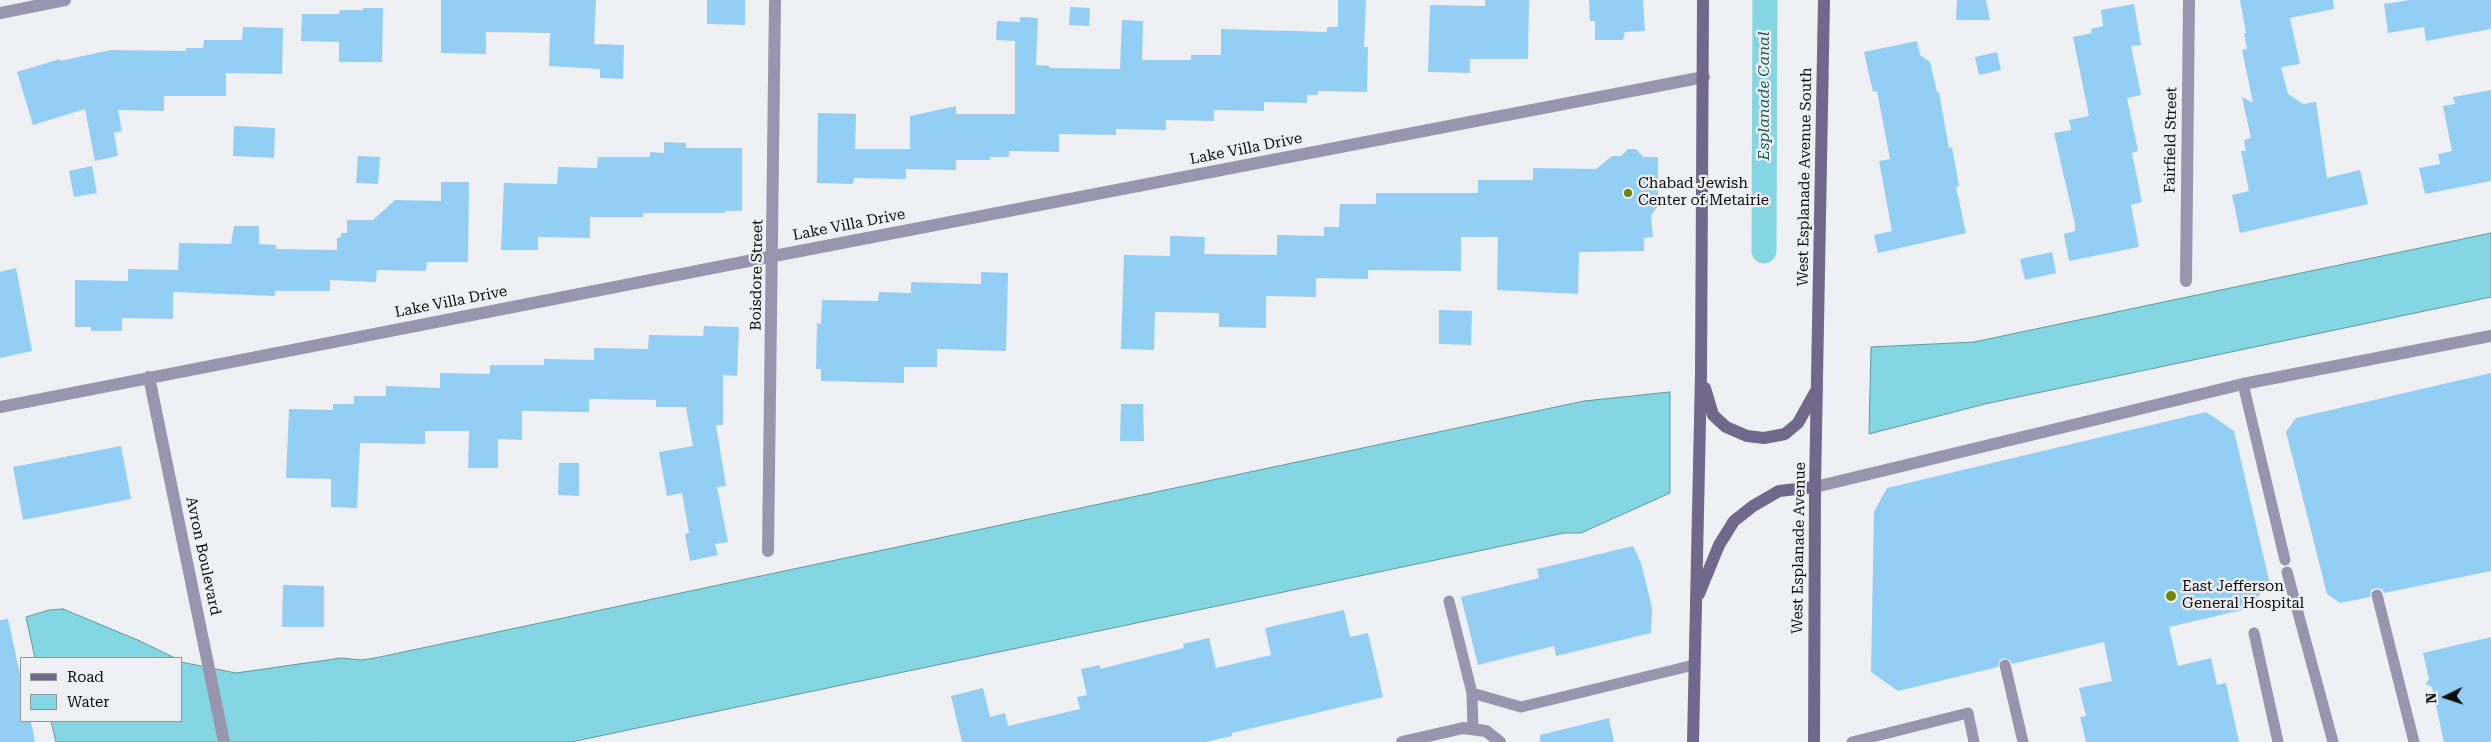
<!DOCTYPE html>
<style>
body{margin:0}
#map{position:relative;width:2491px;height:742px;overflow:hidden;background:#eff0f3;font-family:"Roboto Serif",serif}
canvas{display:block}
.legend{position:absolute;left:20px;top:657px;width:162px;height:65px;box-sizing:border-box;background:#eff0f3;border:1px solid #959597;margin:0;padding:6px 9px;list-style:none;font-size:15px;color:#0d0d0e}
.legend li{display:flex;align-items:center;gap:10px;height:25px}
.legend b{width:25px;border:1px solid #959597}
.north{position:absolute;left:2421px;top:672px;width:50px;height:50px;-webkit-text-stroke:4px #eff0f3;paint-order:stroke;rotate:266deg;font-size:14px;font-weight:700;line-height:20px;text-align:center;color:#0d0d0e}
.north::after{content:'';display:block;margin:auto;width:18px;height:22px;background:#0d0d0e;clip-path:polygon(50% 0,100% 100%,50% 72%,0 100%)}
</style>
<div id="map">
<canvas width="2491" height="742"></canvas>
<ul class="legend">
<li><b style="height:6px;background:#70698c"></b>Road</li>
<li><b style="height:14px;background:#84d6e3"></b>Water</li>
</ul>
<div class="north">N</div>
</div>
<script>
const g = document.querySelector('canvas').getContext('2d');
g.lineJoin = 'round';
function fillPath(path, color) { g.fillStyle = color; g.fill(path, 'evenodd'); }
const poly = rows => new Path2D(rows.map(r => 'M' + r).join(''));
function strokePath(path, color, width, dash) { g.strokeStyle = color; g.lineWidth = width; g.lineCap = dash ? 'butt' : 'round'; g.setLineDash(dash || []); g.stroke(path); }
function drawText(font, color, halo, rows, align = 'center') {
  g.font = font + ' "Roboto Serif",serif'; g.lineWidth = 4.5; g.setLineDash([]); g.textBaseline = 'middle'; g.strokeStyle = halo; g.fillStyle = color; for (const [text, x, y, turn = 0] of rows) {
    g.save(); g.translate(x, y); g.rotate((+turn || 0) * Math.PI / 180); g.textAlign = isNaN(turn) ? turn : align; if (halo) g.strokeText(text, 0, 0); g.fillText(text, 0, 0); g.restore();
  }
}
const water = poly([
 [2491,233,2491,297,1985,404,1869,434,1871,347,1974,342,2491,233],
 [1670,392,1670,493,1581,533,1564,533,571,742,56,742,51,721,181,721,181,662,236,673,341,658,361,660,375,658,1584,401,1670,392],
 [63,609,140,641,175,658,35,658,26,617,49,610,63,609]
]);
fillPath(water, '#84d6e3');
strokePath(water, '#609aa3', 1);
strokePath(poly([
 [1764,251,1765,0]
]), '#84d6e3', 25);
fillPath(poly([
 [441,0,596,0,594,44,624,45,623,79,600,78,600,69,549,66,550,33,486,32,486,54,441,53],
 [707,0,745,0,745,25,707,24],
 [1338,0,1366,0,1364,47,1368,47,1367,92,1318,91,1318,95,1307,95,1307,103,1264,102,1264,111,1214,110,1214,121,1166,120,1166,130,1116,129,1116,135,1059,134,1059,152,1009,151,1009,157,990,157,990,160,956,160,956,170,906,169,906,179,854,178,853,184,817,183,818,113,856,114,855,149,910,149,910,116,956,106,956,114,1015,114,1015,41,996,40,997,21,1020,22,1020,17,1038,18,1036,65,1050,66,1049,68,1120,69,1122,20,1143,21,1142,60,1191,60,1191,55,1221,55,1221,29,1327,32,1327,27,1338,27],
 [1485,0,1529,0,1528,59,1470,59,1470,73,1428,72,1430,5,1485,6],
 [1589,0,1643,0,1645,31,1625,32,1623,40,1595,40,1595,21,1590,21],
 [1957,0,1986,0,1990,20,1956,20],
 [2240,0,2333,0,2334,9,2290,18,2300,64,2281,67,2288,94,2303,104,2316,102,2327,178,2360,170,2368,204,2240,233,2232,195,2249,191,2241,151,2246,151,2244,140,2251,138,2242,97,2253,103,2242,50,2247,49,2244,33,2246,33],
 [2410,0,2491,0,2491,29,2426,41,2424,27,2388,33,2384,4],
 [2134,4,2141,45,2131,46,2141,95,2127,98,2138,151,2132,153,2142,202,2131,205,2139,247,2069,261,2064,234,2075,231,2075,224,2054,133,2071,130,2069,120,2089,116,2073,37,2092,33,2091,29,2103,26,2101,10],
 [1070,7,1090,8,1089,26,1069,25],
 [363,8,383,8,382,62,339,62,339,42,301,41,302,14,339,14,340,10,363,10],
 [243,27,283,28,282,74,226,73,226,96,164,96,164,111,118,110,122,131,114,133,118,156,95,161,85,109,33,125,17,72,60,59,60,61,111,50,186,51,186,48,203,48,204,40,242,40],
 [1917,41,1920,55,1930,62,1937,92,1939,92,1949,148,1952,147,1959,186,1956,187,1966,233,1878,253,1874,235,1892,231,1879,161,1890,159,1877,91,1873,92,1864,52],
 [1997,52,2001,70,1979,75,1975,57],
 [2491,90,2491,181,2425,194,2419,168,2440,164,2438,154,2452,151,2443,106,2455,104,2453,97],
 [234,126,275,128,274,158,233,156],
 [664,142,686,143,686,148,742,148,742,211,725,211,725,213,643,213,643,217,590,217,590,238,538,237,538,250,501,250,504,183,557,184,558,167,597,168,598,157,650,157,650,152,664,153],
 [1628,149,1636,149,1643,157,1658,157,1658,206,1651,215,1653,237,1644,238,1644,251,1579,252,1578,294,1497,290,1498,237,1461,237,1461,271,1368,270,1368,279,1316,278,1316,297,1266,296,1266,328,1219,327,1219,313,1155,312,1154,350,1121,349,1124,255,1170,256,1170,236,1205,237,1204,254,1277,255,1277,235,1324,236,1324,227,1339,227,1340,204,1376,204,1376,193,1478,193,1478,180,1533,180,1533,168,1596,169,1612,156,1621,156],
 [358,156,380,157,378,184,356,183],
 [92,166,97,193,74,197,69,171],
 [441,182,469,182,468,262,427,262,426,271,377,270,376,282,330,280,330,291,275,291,275,296,173,292,173,319,122,318,122,331,91,331,91,327,75,327,75,280,128,281,128,269,178,270,179,243,231,244,234,226,259,226,259,244,276,245,276,249,337,250,337,238,341,237,341,233,347,233,347,220,373,220,395,200,441,201],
 [2052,252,2056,273,2025,280,2020,259],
 [16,268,32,351,0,358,0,272],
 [981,272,1008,273,1006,351,937,349,937,367,904,367,904,383,821,381,821,369,816,369,817,323,821,324,822,300,878,301,879,292,911,293,911,282,981,284],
 [1439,310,1472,311,1471,345,1439,344],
 [704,326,739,327,737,376,723,375,723,425,716,425,726,486,717,487,728,542,715,544,718,555,690,561,685,534,689,533,682,493,667,496,659,452,693,446,686,407,656,407,656,400,589,399,589,412,522,411,522,440,498,439,498,468,468,468,469,431,425,431,425,444,360,443,357,508,331,507,331,479,286,478,289,409,333,410,333,404,354,404,354,396,386,396,386,386,440,388,440,373,490,374,490,365,544,365,544,359,594,360,594,348,648,349,649,335,703,336],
 [2491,373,2491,571,2384,593,2382,589,2376,588,2371,590,2370,597,2340,603,2327,594,2286,432,2296,418],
 [1121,404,1143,404,1144,441,1120,441],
 [2206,412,2234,431,2269,580,2251,608,2169,627,2178,666,2211,658,2217,685,2226,683,2239,742,2086,742,2080,717,2086,716,2079,688,2112,681,2104,642,2012,664,2010,660,2004,658,2000,660,1998,667,1898,691,1871,672,1874,512,1887,488],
 [121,446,131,499,23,520,13,467],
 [559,463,579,463,579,496,558,495],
 [1633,546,1641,563,1652,608,1651,633,1556,656,1554,646,1478,665,1461,597,1539,578,1537,569],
 [283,585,324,586,324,627,282,627],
 [1344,610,1350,637,1368,633,1383,697,1232,733,1232,736,1206,742,962,742,951,696,983,688,990,717,1005,713,1008,726,1080,709,1077,697,1087,695,1081,669,1100,665,1100,669,1184,648,1183,644,1209,638,1216,668,1271,655,1265,628],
 [8,619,21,679,21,721,31,721,35,742,0,742,0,620],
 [2491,637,2491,742,2444,742,2432,687,2426,684,2429,679,2423,653],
 [1609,718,1614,742,1540,742,1540,735]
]), '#93cef5');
strokePath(poly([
 [2243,384,2285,560],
 [2287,572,2333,742],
 [2377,595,2414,742],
 [1449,601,1472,693,1473,728],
 [2254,633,2278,742],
 [2005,665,2023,742],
 [1472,693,1521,707,1694,665],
 [1852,742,1968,713,1974,742]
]), '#9995ae', 11);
strokePath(poly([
 [0,13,65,0],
 [2186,281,2189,0],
 [149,377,224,742],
 [0,407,774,256,1704,77],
 [1815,487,2243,384,2491,336],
 [768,551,775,0],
 [1402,742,1463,728,1486,731,1500,742]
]), '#9995ae', 12);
strokePath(poly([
 [1705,388,1713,415,1726,427,1747,436,1764,438,1785,434,1798,423,1817,389],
 [1699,594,1719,545,1734,521,1753,506,1779,491,1815,487],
 [1693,742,1701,374,1703,0],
 [1814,742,1815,487,1824,0]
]), '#70698c', 12);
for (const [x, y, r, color] of [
 [1628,193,5,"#6b8800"],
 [2171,596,6,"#6b8800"]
]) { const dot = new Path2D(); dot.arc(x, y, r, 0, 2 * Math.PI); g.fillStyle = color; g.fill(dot); strokePath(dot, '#eff0f3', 2); }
drawText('15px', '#0d0d0e', '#eff0f3', [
 ["Fairfield Street",2171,140,-89],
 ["Lake Villa Drive",1246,149,-11],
 ["West Esplanade Avenue South",1805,177,-89],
 ["Lake Villa Drive",849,225,-11],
 ["Boisdore Street",757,275,-89],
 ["Lake Villa Drive",451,302,-11],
 ["West Esplanade Avenue",1799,548,-89],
 ["Avron Boulevard",203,556,78]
]);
drawText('15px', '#0d0d0e', '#eff0f3', [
 ["Chabad Jewish",1638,184],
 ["Center of Metairie",1638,201],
 ["East Jefferson",2182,587],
 ["General Hospital",2182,604]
], 'left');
drawText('italic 16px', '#1a5e67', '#eff0f3', [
 ["Esplanade Canal",1764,96,-90]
]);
</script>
